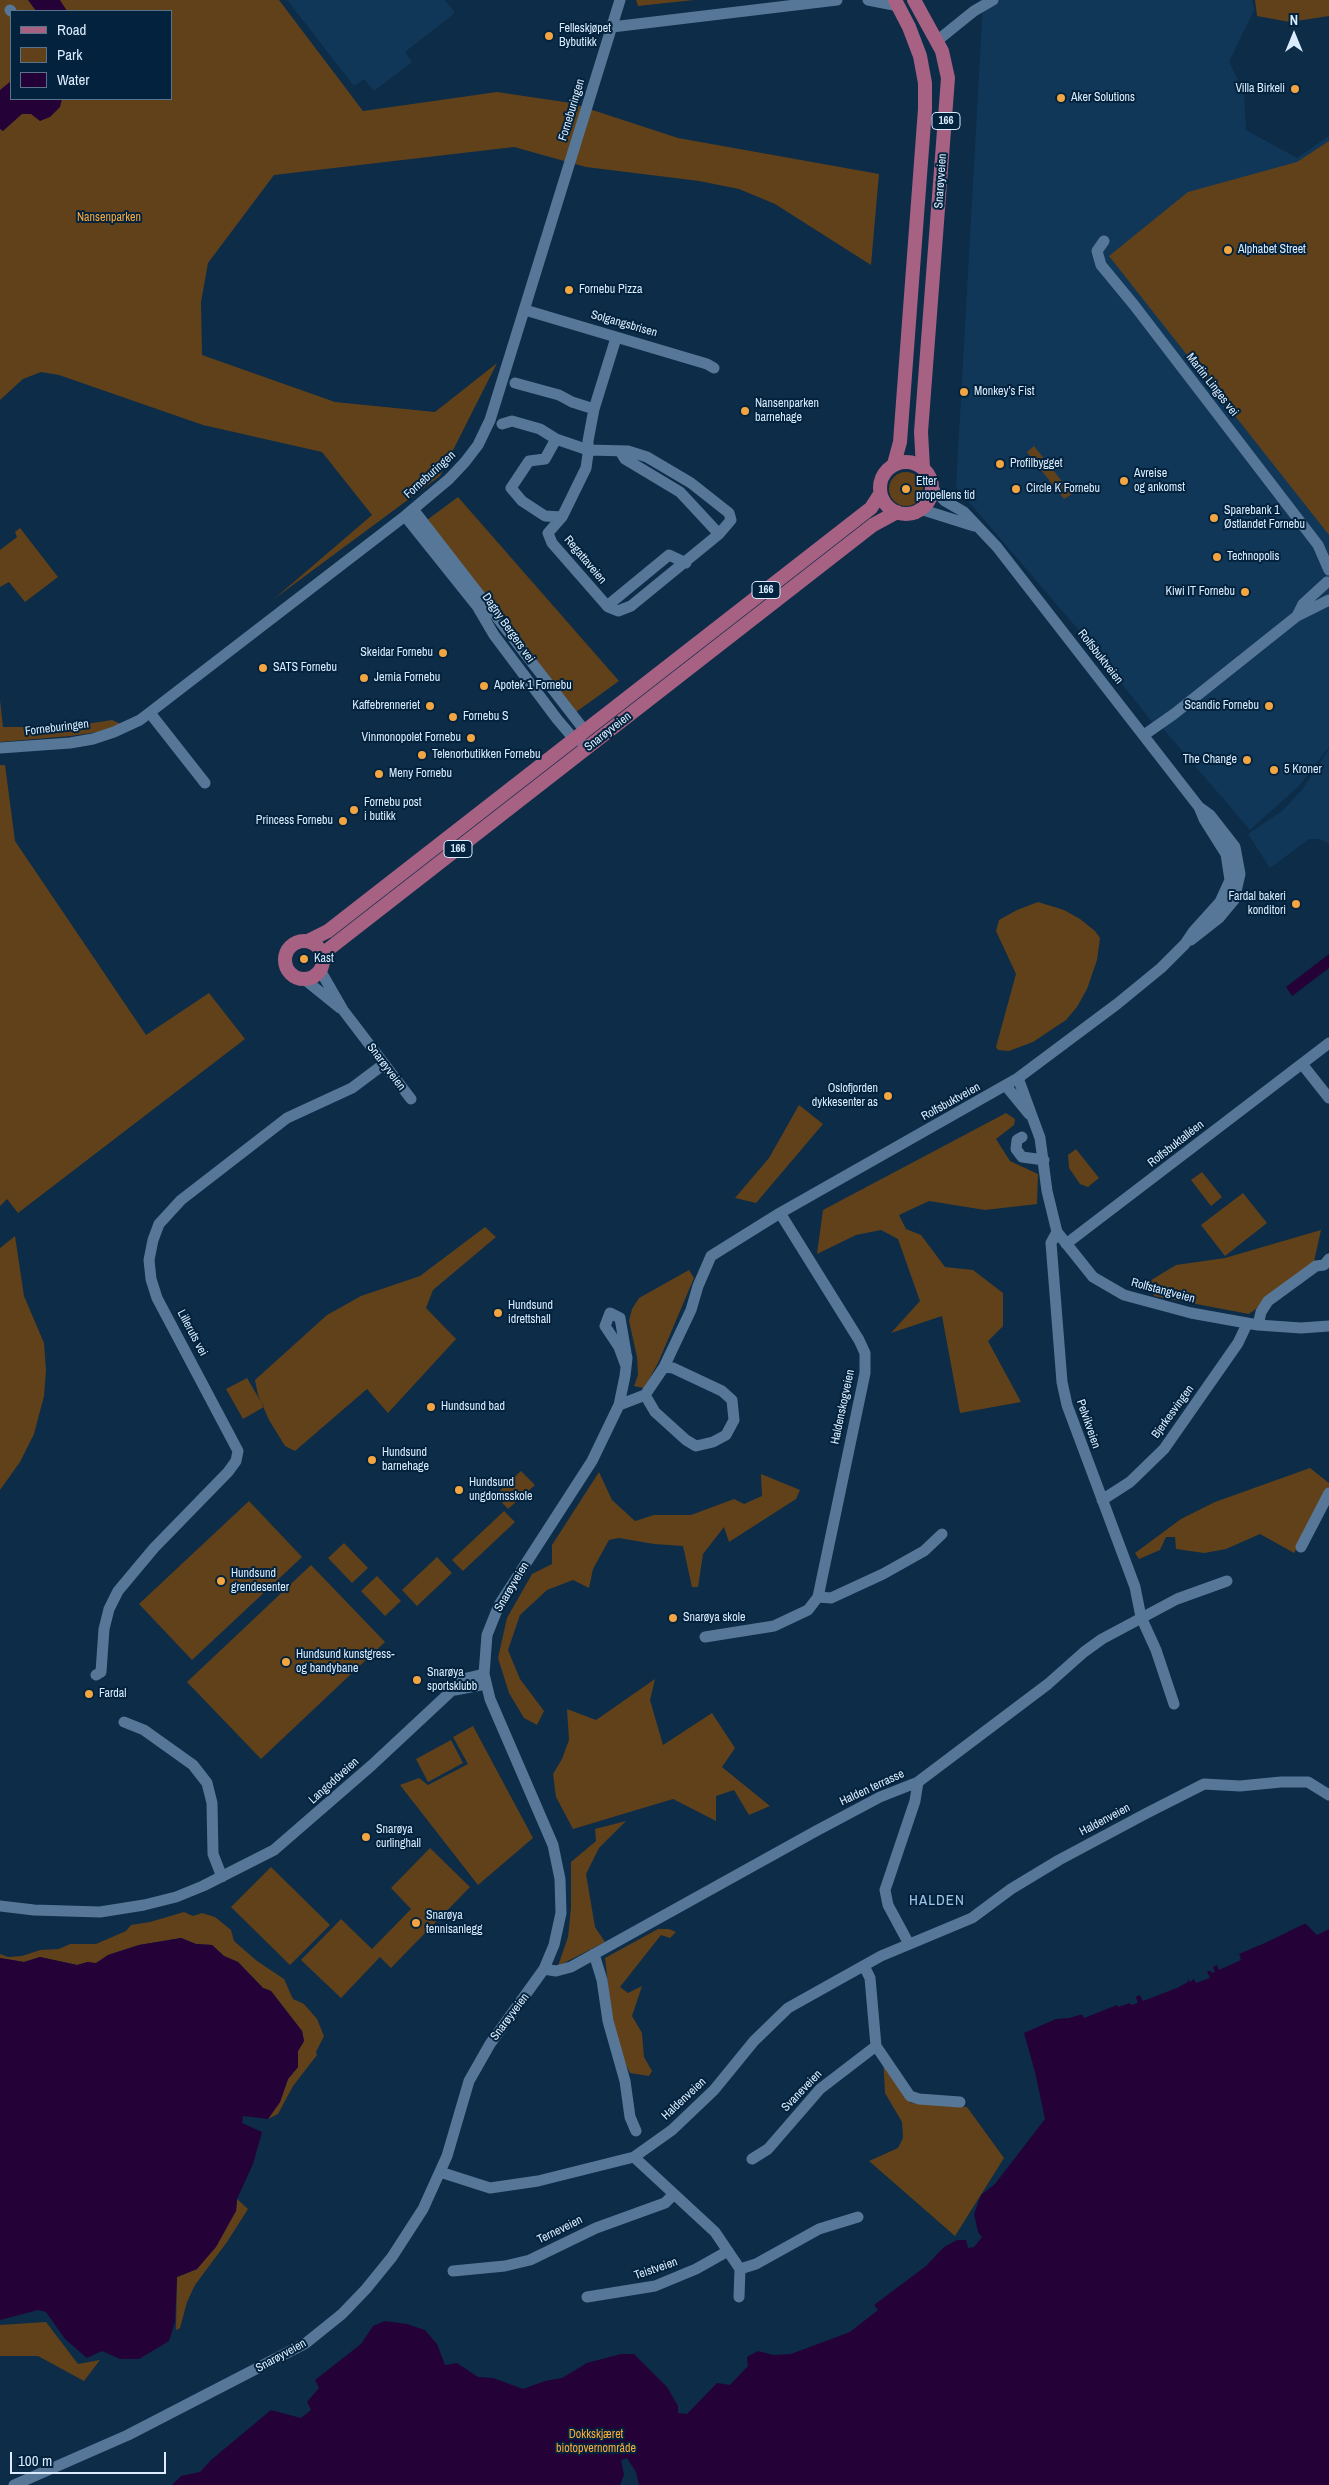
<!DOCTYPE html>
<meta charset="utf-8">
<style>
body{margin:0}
#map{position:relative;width:1329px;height:2485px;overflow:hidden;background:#0c2c48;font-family:"Archivo Narrow",sans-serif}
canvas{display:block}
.legend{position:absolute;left:10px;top:10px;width:162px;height:90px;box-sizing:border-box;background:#02223d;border:1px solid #58738a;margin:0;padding:6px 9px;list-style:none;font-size:15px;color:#daecfe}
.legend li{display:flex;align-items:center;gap:10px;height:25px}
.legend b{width:25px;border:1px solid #58738a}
.north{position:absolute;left:1269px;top:10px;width:50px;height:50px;-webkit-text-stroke:4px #02223d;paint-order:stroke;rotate:0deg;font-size:14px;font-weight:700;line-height:20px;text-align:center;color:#daecfe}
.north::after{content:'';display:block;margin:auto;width:18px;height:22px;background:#daecfe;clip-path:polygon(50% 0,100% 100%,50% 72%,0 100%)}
.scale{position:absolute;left:10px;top:2452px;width:156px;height:22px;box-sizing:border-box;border:2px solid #daecfe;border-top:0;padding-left:6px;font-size:15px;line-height:18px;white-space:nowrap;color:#daecfe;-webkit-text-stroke:4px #02223d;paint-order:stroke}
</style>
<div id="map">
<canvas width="1329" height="2485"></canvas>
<ul class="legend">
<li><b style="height:6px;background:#a76182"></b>Road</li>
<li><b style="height:14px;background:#614119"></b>Park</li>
<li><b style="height:14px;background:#240238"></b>Water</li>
</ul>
<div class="north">N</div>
<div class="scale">100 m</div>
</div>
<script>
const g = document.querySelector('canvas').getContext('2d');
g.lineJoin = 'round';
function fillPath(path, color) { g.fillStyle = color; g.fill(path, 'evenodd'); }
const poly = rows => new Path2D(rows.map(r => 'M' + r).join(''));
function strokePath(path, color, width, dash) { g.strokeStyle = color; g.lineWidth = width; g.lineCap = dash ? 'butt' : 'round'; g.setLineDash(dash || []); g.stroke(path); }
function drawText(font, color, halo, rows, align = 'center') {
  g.font = font + ' "Archivo Narrow",sans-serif'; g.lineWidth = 4; g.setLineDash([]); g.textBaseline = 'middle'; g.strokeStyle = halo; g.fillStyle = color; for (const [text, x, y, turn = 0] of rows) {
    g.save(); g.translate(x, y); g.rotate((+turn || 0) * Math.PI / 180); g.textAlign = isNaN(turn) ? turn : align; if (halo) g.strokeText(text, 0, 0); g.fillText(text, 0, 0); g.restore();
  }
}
fillPath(poly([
 [287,0,445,0,455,13,405,52,412,62,374,91,364,79,354,86],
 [993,0,1252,0,1254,10,1229,62,1244,92,1246,130,1297,158,1329,136,1329,747,1299,786,1250,830,1159,724,1155,726,1094,648,956,487,983,3],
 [1329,749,1329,844,1320,839,1309,839,1270,868,1248,834,1282,811,1302,790]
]), '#113758');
fillPath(poly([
 [0,0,279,0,363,111,497,92,571,103,678,138,879,174,871,265,775,204,739,189,699,181,586,167,514,147,274,175,208,263,201,302,202,355,335,402,435,412,497,363,440,476,274,599,372,515,322,452,203,425,59,375,41,372,23,379,0,400],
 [11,11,171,11,171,99,11,99],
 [636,0,694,0,638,6],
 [1255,0,1329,0,1329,16,1290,22,1257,16],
 [1329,141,1329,535,1109,256,1188,192,1297,162],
 [1034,446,1072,494,1064,499,1027,452],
 '889 489a17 17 0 1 1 34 0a17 17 0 1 1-34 0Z',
 [458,497,619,681,576,712,427,520],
 [20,528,58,577,25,602,9,582,0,587,0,550,17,537,15,532],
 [0,700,3,727,67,727,112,720,121,724,98,732,71,736,0,742],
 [0,765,5,765,15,841,146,1035,209,993,245,1039,18,1213,7,1199,0,1206],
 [1038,902,1064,910,1080,919,1095,931,1100,938,1097,960,1087,989,1077,1007,1066,1020,1033,1042,1009,1051,998,1050,996,1047,1016,974,996,931,999,920,1017,910],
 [799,1105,823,1124,756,1203,735,1198,769,1158],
 [1006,1113,1015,1119,1014,1125,996,1139,1010,1161,1038,1174,1037,1204,985,1210,929,1201,899,1215,906,1229,921,1235,945,1267,973,1270,1003,1293,1003,1326,988,1341,1021,1402,960,1413,942,1316,891,1333,920,1301,898,1239,881,1230,856,1235,817,1254,823,1210],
 [1076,1149,1099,1178,1088,1187,1080,1184,1069,1168,1068,1155],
 [1202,1172,1222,1197,1211,1206,1191,1180],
 [1243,1193,1267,1223,1225,1256,1201,1225],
 [485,1227,496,1237,433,1290,426,1308,456,1339,388,1413,367,1389,295,1451,285,1446,269,1420,258,1395,255,1380,327,1315,361,1296,420,1276],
 [1321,1230,1313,1266,1249,1314,1154,1296,1148,1282,1176,1265,1225,1258],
 [15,1236,24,1296,44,1343,46,1370,44,1396,34,1434,20,1462,0,1490,0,1248],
 [689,1270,694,1278,658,1363,644,1388,634,1386,638,1375,637,1357,629,1321,632,1309,639,1298],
 [247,1378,264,1407,243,1419,226,1389],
 [1310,1468,1329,1483,1329,1489,1294,1553,1260,1534,1226,1549,1204,1553,1176,1549,1175,1537,1166,1537,1160,1550,1139,1559,1135,1553,1181,1519,1215,1502],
 [521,1471,535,1485,508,1509,495,1495],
 [599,1472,612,1500,635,1521,654,1515,691,1515,734,1499,744,1504,762,1496,761,1474,800,1490,796,1499,729,1542,724,1527,703,1554,698,1587,692,1587,683,1546,654,1544,619,1538,609,1540,593,1569,589,1588,573,1580,547,1590,520,1615,508,1650,520,1679,544,1711,537,1725,524,1718,509,1693,498,1658,507,1618,532,1574,552,1564,552,1545],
 [249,1501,302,1557,192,1660,139,1604],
 [504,1511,515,1522,463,1571,452,1560],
 [344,1543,368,1568,352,1583,328,1558],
 [437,1557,452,1573,417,1606,402,1590],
 [311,1565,385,1642,261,1759,187,1682],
 [377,1576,401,1601,385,1616,361,1591],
 [655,1679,650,1700,663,1745,712,1713,735,1748,722,1767,770,1806,749,1815,734,1790,716,1796,716,1821,673,1799,573,1829,556,1797,553,1774,562,1759,569,1740,567,1709,596,1720],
 [473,1726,533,1838,478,1885,400,1785,419,1778,428,1785,468,1764,453,1737],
 [451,1740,463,1763,428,1782,416,1759],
 [626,1821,599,1848,586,1874,595,1927,605,1942,558,1966,568,1937,571,1908,571,1862,596,1841,595,1829],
 [430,1848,470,1887,391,1968,380,1957,341,1998,301,1960,341,1919,372,1949,411,1909,391,1888],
 [271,1867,330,1925,290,1965,231,1907],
 [184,1912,193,1916,202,1913,215,1917,231,1930,234,1941,257,1961,284,1979,293,1999,304,2004,317,2019,324,2036,316,2052,317,2055,293,2086,278,2114,268,2119,280,2102,288,2079,298,2067,298,2051,304,2041,302,2031,271,1991,263,1988,238,1962,224,1956,212,1945,196,1944,181,1938,139,1945,108,1955,96,1964,88,1962,77,1965,40,1957,24,1962,0,1958,0,1954,8,1957,22,1956,40,1950,59,1949,70,1944,96,1944,126,1931,131,1925,150,1922],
 [658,1929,669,1929,676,1932,670,1938,661,1935,620,1987,628,1993,642,1986,632,2016,642,2033,644,2057,652,2071,649,2076,630,2073,623,2059,612,2019,605,1958],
 [883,2056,898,2087,911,2103,967,2107,1004,2158,955,2236,869,2161,898,2148,903,2138,902,2122,885,2093],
 [237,2199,248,2209,227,2242,195,2285,187,2302,180,2328,176,2330,177,2277,197,2269,236,2211],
 [46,2322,78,2364,100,2360,84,2381,38,2356,0,2356,0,2325]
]), '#614119');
fillPath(poly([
 [28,0,60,0,67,11,36,11],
 [11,81,11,99,62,99,60,107,50,117,40,121,31,114,22,114,3,131,0,129,0,90],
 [1329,954,1329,968,1292,996,1286,987],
 [1329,1916,1329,2485,639,2485,636,2472,627,2458,621,2460,624,2475,620,2485,172,2485,181,2476,200,2472,211,2460,271,2410,301,2418,311,2410,307,2402,319,2388,315,2380,361,2344,373,2326,385,2321,407,2324,425,2330,437,2344,445,2365,457,2363,478,2377,493,2378,523,2389,545,2381,562,2378,587,2363,621,2354,634,2354,667,2387,678,2406,678,2413,687,2414,717,2383,730,2385,748,2366,747,2357,758,2351,773,2355,791,2354,850,2332,878,2310,874,2305,926,2266,944,2247,957,2240,966,2240,968,2248,974,2247,982,2237,978,2232,974,2214,981,2195,995,2184,1045,2119,1035,2072,1024,2033,1056,2019,1069,2018,1119,2004,1265,1943,1304,1924],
 [181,1938,196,1944,212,1945,224,1956,238,1962,263,1988,271,1991,302,2031,304,2041,298,2051,298,2067,288,2079,280,2102,268,2119,243,2116,242,2123,262,2132,253,2164,237,2199,236,2211,216,2247,197,2269,177,2277,175,2322,169,2341,139,2359,120,2359,102,2351,87,2358,65,2339,46,2312,38,2310,0,2320,0,1958,24,1962,40,1957,77,1965,88,1962,96,1963,108,1955,139,1945]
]), '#240238');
fillPath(poly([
 [1329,1914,1329,1929,1317,1935,1303,1921],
 [1239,1953,1241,1960,1219,1970,1217,1965,1213,1967,1215,1972,1212,1973,1211,1971,1207,1971,1210,1978,1196,1983,1194,1979,1190,1982,1188,1979,1188,1982,1177,1988,1143,2001,1139,1993],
 [1135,1995,1138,2003,1131,2005,1130,2003,1118,2007,1117,2005,1084,2018,1081,2012]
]), '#0c2c48');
strokePath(poly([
 [868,0,899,6],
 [10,10,11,11],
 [612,27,837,0],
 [938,40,974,11,993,0],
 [1104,241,1097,251,1101,265,1134,305,1318,545,1329,570],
 [525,310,707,364,714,368],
 [515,383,559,395,572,402,594,409],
 [502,424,512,421,540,429,556,439,588,450,628,451,647,457,691,483,729,513,731,520,719,534,631,606,618,611,608,607,552,543,548,533,562,517,586,468,588,454,588,441,594,409,616,338],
 [556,439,545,459,529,461,511,488,522,501,545,516,562,517],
 [620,451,625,459,680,492,719,534],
 [932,488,945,501,964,512,997,547,1199,807,1210,815,1235,847,1240,874,1234,900,1219,918,1191,940],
 [413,509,585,731],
 [920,509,974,526],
 [405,516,477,606,494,635,557,719,574,739,581,741],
 [607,606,669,555,686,563],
 [1297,616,1303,604,1327,582],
 [150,713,205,783],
 [1144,735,1174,714,1297,616,1329,600],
 [0,748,70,743,93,739,114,732,140,720,405,516,449,479,465,462,478,445,490,420,620,0],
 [320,970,343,1010,411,1099],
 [304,979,340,1008],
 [1302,1064,1329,1098],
 [1018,1078,1040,1138,1047,1191,1057,1232,1093,1277,1124,1295,1191,1313,1258,1325,1301,1328,1329,1326],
 [1006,1086,1029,1114],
 [1022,1137,1017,1140,1016,1149,1022,1157,1044,1160],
 [1057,1232,1051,1243,1062,1382,1067,1405,1135,1587,1141,1617,1156,1650,1174,1704],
 [1066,1244,1329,1043],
 [1258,1325,1261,1312,1268,1301,1316,1266,1324,1265,1329,1259],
 [664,1367,691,1310,698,1286,711,1256,780,1213,1018,1078,1117,1004,1161,968,1185,944,1193,932,1220,902,1230,880,1226,854,1204,819,1199,807],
 [619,1405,645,1395,655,1412,686,1440,696,1446,713,1442,726,1435,734,1420,732,1400,722,1391,673,1368,664,1367,645,1395],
 [1102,1500,1130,1482,1164,1449,1238,1343,1247,1324],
 [1301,1547,1329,1493],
 [818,1597,831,1598,883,1574,924,1551,942,1534],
 [705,1637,774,1626,808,1610,818,1597,865,1373,865,1353,859,1340,780,1213],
 [96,1675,101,1672,104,1629,109,1609,118,1591,154,1548,228,1472,236,1461,238,1451,157,1298,151,1279,149,1260,153,1240,159,1224,181,1200,287,1118,352,1088,384,1064],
 [455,1690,486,1684],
 [124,1722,144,1730,193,1765,207,1783,212,1803,213,1854,222,1877],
 [0,1906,34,1910,100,1912,144,1905,176,1897,203,1886,274,1850,372,1765,461,1682,467,1678,484,1674],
 [909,1944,888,1905,885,1890,915,1801,918,1782],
 [594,1954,602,1980,608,2021,625,2081,630,2117,636,2131],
 [544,1969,556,1971,571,1967,816,1831,880,1797,918,1782,1048,1684,1084,1652,1102,1639,1177,1599,1227,1581],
 [876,2046,910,2096,919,2099,960,2102],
 [634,2157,715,2232,740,2269,739,2297],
 [752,2159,768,2149,820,2089,876,2046,870,1978,864,1966],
 [440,2172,490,2188,538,2181,634,2157,672,2130,714,2090,754,2041,788,2008,881,1956,972,1918,1011,1889,1059,1860,1147,1813,1204,1784,1240,1786,1281,1782,1308,1782,1329,1795],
 [740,2269,756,2264,819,2229,858,2217],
 [453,2271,505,2266,530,2260,596,2228,665,2203,673,2195],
 [587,2297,655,2286,696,2269,728,2251],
 [14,2485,128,2435,306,2343,342,2314,366,2289,392,2257,423,2209,447,2156,469,2081,490,2044,544,1969,554,1945,561,1913,560,1879,553,1845,490,1699,484,1674,487,1635,499,1605,592,1461,619,1405,625,1376,627,1358,626,1353,620,1318,610,1313,605,1326,619,1347,626,1366]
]), '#577798', 11);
strokePath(poly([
 [914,0,942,51,948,78,921,432,923,468],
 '880 488a26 26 0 1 1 52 0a26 26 0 1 1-52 0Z',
 [894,464,900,442,925,109,925,83,920,56,909,27,895,0],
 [308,941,328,931,862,515,871,508,880,494],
 '285 960a19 19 0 1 1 38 0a19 19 0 1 1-38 0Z',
 [323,957,330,948,873,525,897,512]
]), '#a76182', 14);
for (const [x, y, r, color] of [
 [549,36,5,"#f2a541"],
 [1295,89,5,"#f2a541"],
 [1061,98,5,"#f2a541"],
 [1228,250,5,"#f2a541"],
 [569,290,5,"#f2a541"],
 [964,392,5,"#f2a541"],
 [745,411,5,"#f2a541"],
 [1000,464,5,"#f2a541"],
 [1124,481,5,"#f2a541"],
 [906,489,5,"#f2a541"],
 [1016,489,5,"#f2a541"],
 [1214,518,5,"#f2a541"],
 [1217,557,5,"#f2a541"],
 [1245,592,5,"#f2a541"],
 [443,653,5,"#f2a541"],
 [263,668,5,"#f2a541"],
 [364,678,5,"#f2a541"],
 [484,686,5,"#f2a541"],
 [430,706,5,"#f2a541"],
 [1269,706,5,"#f2a541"],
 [453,717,5,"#f2a541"],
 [471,738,5,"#f2a541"],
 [422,755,5,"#f2a541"],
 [1247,760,5,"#f2a541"],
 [1274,770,5,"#f2a541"],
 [379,774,5,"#f2a541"],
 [354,810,5,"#f2a541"],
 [343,821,5,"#f2a541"],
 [1296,904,5,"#f2a541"],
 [304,959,5,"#f2a541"],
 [888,1096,5,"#f2a541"],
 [498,1313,5,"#f2a541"],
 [431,1407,5,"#f2a541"],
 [372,1460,5,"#f2a541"],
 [459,1490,5,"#f2a541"],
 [221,1581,5,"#f2a541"],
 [673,1618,5,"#f2a541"],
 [286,1662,5,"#f2a541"],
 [417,1680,5,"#f2a541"],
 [89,1694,5,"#f2a541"],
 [366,1837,5,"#f2a541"],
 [416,1923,5,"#f2a541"]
]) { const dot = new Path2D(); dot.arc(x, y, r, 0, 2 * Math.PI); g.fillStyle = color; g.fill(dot); strokePath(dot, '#02223d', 2); }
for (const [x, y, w] of [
 [946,121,28],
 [766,590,28],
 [458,849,28]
]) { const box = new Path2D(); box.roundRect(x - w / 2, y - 8.5, w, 17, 4); g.fillStyle = '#02223d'; g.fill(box); strokePath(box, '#daecfe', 1); }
drawText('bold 11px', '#daecfe', null, [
 ["166",946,121],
 ["166",766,590],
 ["166",458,849]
]);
drawText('12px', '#daecfe', '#02223d', [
 ["Felleskjøpet",559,29],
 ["Bybutikk",559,43],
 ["Villa Birkeli",1285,89,"right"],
 ["Aker Solutions",1071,98],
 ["Alphabet Street",1238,250],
 ["Fornebu Pizza",579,290],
 ["Monkey’s Fist",974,392],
 ["Nansenparken",755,404],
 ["barnehage",755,418],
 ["Profilbygget",1010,464],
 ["Avreise",1134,474],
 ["og ankomst",1134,488],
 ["Etter",916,482],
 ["propellens tid",916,496],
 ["Circle K Fornebu",1026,489],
 ["Sparebank 1",1224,511],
 ["Østlandet Fornebu",1224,525],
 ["Technopolis",1227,557],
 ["Kiwi IT Fornebu",1235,592,"right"],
 ["Skeidar Fornebu",433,653,"right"],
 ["SATS Fornebu",273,668],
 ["Jernia Fornebu",374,678],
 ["Apotek 1 Fornebu",494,686],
 ["Kaffebrenneriet",420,706,"right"],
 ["Scandic Fornebu",1259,706,"right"],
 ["Fornebu S",463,717],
 ["Vinmonopolet Fornebu",461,738,"right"],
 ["Telenorbutikken Fornebu",432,755],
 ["The Change",1237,760,"right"],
 ["5 Kroner",1284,770],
 ["Meny Fornebu",389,774],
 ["Fornebu post",364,803],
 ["i butikk",364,817],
 ["Princess Fornebu",333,821,"right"],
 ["Fardal bakeri",1286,897,"right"],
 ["konditori",1286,911,"right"],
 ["Kast",314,959],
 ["Oslofjorden",878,1089,"right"],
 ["dykkesenter as",878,1103,"right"],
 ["Hundsund",508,1306],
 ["idrettshall",508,1320],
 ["Hundsund bad",441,1407],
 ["Hundsund",382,1453],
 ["barnehage",382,1467],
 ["Hundsund",469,1483],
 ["ungdomsskole",469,1497],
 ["Hundsund",231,1574],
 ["grendesenter",231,1588],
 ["Snarøya skole",683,1618],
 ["Hundsund kunstgress-",296,1655],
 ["og bandybane",296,1669],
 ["Snarøya",427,1673],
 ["sportsklubb",427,1687],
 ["Fardal",99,1694],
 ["Snarøya",376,1830],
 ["curlinghall",376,1844],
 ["Snarøya",426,1916],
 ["tennisanlegg",426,1930]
], 'left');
drawText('12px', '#daecfe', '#02223d', [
 ["Forneburingen",572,110,-73],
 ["Snarøyveien",941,181,-86],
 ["Solgangsbrisen",624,324,16],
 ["Martin Linges vei",1212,385,52],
 ["Forneburingen",430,475,-42],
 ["Regattaveien",585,560,50],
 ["Dagny Bergers vei",508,628,55],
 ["Rolfsbuktveien",1100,657,52],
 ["Forneburingen",57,728,-7],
 ["Snarøyveien",608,732,-38],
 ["Snarøyveien",386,1067,53],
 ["Rolfsbuktveien",951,1102,-29],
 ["Rolfsbuktalléen",1176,1144,-38],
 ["Rolfstangveien",1163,1291,15],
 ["Lilleruts vei",192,1333,62],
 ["Haldenskogveien",843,1407,-78],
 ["Bjerkesvingen",1173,1412,-54],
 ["Pelvikveien",1088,1424,71],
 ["Snarøyveien",512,1587,-59],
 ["Langoddveien",334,1781,-42],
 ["Halden terrasse",872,1788,-25],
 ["Haldenveien",1105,1820,-28],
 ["Snarøyveien",510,2017,-53],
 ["Svaneveien",802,2091,-46],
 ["Haldenveien",684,2099,-43],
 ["Terneveien",560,2230,-26],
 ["Teistveien",656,2269,-19],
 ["Snarøyveien",281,2356,-29]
]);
drawText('12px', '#fda93a', '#02223d', [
 ["Nansenparken",109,218],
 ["Dokkskjæret",596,2435],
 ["biotopvernområde",596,2449]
]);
g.letterSpacing = '1px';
drawText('15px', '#9fc3e6', '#02223d', [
 ["HALDEN",937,1901]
]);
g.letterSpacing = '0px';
</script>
